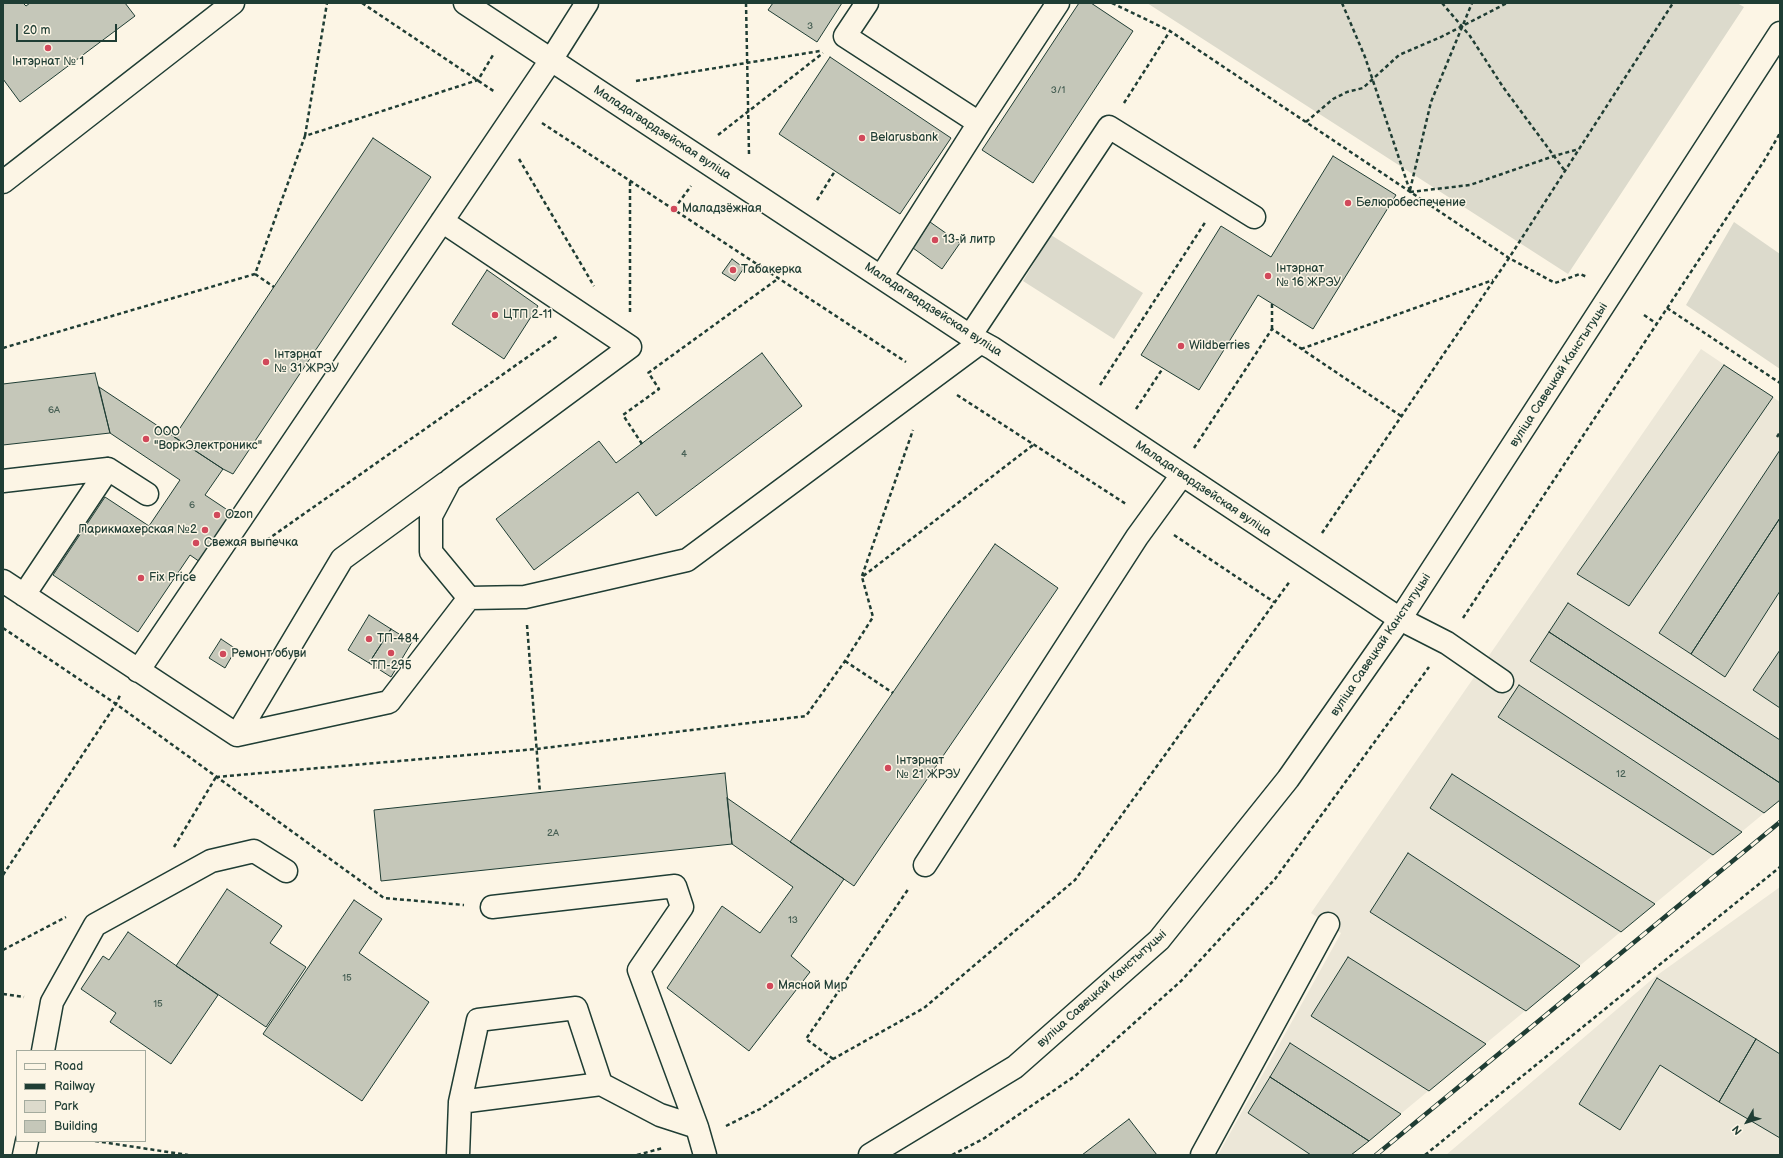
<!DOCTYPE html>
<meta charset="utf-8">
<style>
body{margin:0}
#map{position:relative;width:1783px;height:1158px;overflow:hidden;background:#fcf5e5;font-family:"Balsamiq Sans",sans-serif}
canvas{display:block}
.frame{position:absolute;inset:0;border:4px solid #1f3d34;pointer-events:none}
.legend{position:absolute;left:16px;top:1050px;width:130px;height:92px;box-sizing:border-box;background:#fcf5e5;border:1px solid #a4ab9e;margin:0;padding:5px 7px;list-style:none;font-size:12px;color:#1f3d34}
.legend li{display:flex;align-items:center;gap:8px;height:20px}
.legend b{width:20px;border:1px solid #a4ab9e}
.north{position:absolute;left:1727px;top:1102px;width:40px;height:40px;-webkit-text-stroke:3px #fcf5e5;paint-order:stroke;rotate:231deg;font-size:11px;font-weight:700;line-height:16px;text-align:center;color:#1f3d34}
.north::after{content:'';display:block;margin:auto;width:14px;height:18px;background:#1f3d34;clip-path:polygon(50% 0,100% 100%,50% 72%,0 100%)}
.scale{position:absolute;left:16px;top:24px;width:101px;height:18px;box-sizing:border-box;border:2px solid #1f3d34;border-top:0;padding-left:5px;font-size:12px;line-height:14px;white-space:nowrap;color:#1f3d34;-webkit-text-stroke:3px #fcf5e5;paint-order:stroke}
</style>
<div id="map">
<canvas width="1783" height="1158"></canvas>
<div class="frame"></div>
<ul class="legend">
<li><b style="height:5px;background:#fcf5e5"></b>Road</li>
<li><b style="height:5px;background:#1f3d34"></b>Railway</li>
<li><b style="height:11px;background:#dcdacc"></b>Park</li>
<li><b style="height:11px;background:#c5c7b9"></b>Building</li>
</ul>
<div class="north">N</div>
<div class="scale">20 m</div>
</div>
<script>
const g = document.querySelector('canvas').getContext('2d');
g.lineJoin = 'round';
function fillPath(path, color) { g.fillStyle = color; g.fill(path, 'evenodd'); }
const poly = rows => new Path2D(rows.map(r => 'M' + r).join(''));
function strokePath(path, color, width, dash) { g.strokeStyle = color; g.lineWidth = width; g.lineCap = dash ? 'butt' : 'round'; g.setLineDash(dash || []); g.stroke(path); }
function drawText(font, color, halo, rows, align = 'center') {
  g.font = font + ' "Balsamiq Sans",sans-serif'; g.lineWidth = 3; g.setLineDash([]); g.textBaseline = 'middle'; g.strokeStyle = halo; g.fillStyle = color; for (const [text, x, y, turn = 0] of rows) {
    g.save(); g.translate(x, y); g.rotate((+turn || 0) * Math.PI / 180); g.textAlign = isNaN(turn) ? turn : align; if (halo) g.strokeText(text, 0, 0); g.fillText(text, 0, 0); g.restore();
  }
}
fillPath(poly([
 [1701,349,1780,402,1780,800,1351,1155,1218,1155,1341,933,1311,913],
 [1780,887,1780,1155,1446,1155,1656,976]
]), '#ece7d8');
fillPath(poly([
 [1147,3,1737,3,1744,7,1568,274],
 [1734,222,1780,254,1780,369,1686,305],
 [1051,235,1143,293,1114,339,1023,281]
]), '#dcdacc');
const building = poly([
 [3,3,23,3,26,6,30,3,125,3,135,16,20,102,3,79,3,3],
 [773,3,842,3,817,42,768,10,773,3],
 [1079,3,1091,3,1133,31,1033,183,982,150,1079,3],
 [830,57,951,138,900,214,779,134,830,57],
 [373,138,431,177,233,474,223,469,174,437,373,138],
 [1333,156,1396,195,1313,329,1258,295,1199,390,1141,355,1221,226,1271,257,1333,156],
 [930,222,960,243,942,269,913,248,930,222],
 [732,259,744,268,735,281,722,273,732,259],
 [487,270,538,306,504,359,452,324,487,270],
 [762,353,802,406,656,516,638,492,534,570,496,519,599,441,616,463,762,353],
 [1724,365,1773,397,1629,606,1577,574,1724,365],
 [95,373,110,433,3,445,3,384,95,373],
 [99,387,223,469,205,495,232,513,200,562,190,555,138,632,53,575,105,497,149,526,180,480,110,433,99,387],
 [1780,450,1780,518,1691,654,1659,633,1780,450],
 [1780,518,1780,591,1725,677,1691,654,1780,518],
 [995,544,1058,588,854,886,790,842,995,544],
 [1568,603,1780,740,1780,783,1549,632,1568,603],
 [369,615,391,629,369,663,348,650,369,615],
 [391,629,412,642,391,677,369,663,391,629],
 [1549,632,1780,783,1780,800,1764,813,1530,661,1549,632],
 [221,639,236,649,225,668,209,658,221,639],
 [1780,650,1780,708,1753,690,1780,650],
 [1519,685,1742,832,1713,855,1498,717,1519,685],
 [725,773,732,844,381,881,374,810,725,773],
 [1452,774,1655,904,1621,932,1430,808,1452,774],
 [727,798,844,879,791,956,810,972,749,1051,667,988,722,906,760,933,793,887,732,844,727,798],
 [1408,853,1580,966,1526,1011,1370,912,1408,853],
 [227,889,282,926,270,943,306,967,266,1027,176,966,227,889],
 [354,900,382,919,359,953,429,1002,362,1101,263,1034,354,900],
 [128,932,218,995,171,1064,110,1022,116,1013,81,989,103,956,109,960,128,932],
 [1348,957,1486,1044,1429,1091,1311,1016,1348,957],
 [1657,978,1756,1039,1719,1102,1660,1065,1620,1130,1579,1104,1657,978],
 [1756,1039,1780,1054,1780,1138,1719,1102,1756,1039],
 [1290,1043,1401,1114,1369,1141,1270,1077,1290,1043],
 [1270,1077,1369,1141,1351,1155,1311,1155,1248,1113,1270,1077],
 [1129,1119,1157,1155,1082,1155,1129,1119]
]);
fillPath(building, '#c5c7b9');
strokePath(building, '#1f3d34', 1);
const minor = poly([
 [465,3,970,336,992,348,1400,619,1447,643,1502,681],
 [867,3,845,36,979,123,881,277],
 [979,123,1058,3],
 [3,182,233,3],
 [442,221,630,347,450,480,431,516,431,552,469,598,525,597,687,560,981,342],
 [970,336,1109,127,1254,217],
 [3,481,108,469,147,494],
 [3,581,237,735,389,702,469,598],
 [24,595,108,469],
 [138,671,551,60,587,3],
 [237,735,342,559,446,483],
 [925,865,1137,537,1182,475],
 [492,907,675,886,682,907,639,970,697,1127,705,1155],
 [43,1051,52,1002,95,925,211,861,254,851,286,871],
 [601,1084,660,1115,697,1127],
 [24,1155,27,1141],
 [458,1155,460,1102,601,1084,576,1008,478,1020,460,1102],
 [1202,1155,1328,924]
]);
const major = poly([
 [870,1155,1015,1067,1159,940,1288,779,1400,619,1780,33]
]);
strokePath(minor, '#1f3d34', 25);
strokePath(major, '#1f3d34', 25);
strokePath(poly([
 [362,3,495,92],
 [746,3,749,154],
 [1112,3,1170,31,1509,258,1555,283,1580,274,1587,277],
 [1342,3,1365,57,1410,191],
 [1442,3,1470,36,1503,87,1565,171],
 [636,81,820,51],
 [1124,103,1170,31],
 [1306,122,1333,99,1347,92,1363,88,1399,55,1441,37,1507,3],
 [542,123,906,362],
 [718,135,823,53],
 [305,136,327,3],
 [519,159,594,286],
 [1410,190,1431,102,1472,3],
 [1410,192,1470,185,1554,156,1579,149],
 [817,200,835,171],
 [674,209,691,186],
 [255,274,274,287],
 [1667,308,1780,383],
 [630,312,630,181],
 [1644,315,1657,324],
 [1272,329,1272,304],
 [3,348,255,274,305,136,478,80,493,55],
 [1301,349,1493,280],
 [648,373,779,278],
 [1100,385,1206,221],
 [957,395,1126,504],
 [1136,409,1163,368],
 [1777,437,1780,432],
 [642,444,623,415,659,389,648,372],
 [1194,448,1272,329,1401,416],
 [1322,533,1509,258,1673,3],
 [1174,535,1274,602],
 [261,544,559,335],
 [862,576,913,430],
 [1463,618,1764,161,1780,133],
 [527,625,540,793],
 [3,628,116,704,384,898,464,905],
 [845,661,893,693],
 [216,777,536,749,806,716,845,661,873,617,862,577,1033,445],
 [174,847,216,777],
 [3,875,116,704,121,693],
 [3,950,66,917],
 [3,994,24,997],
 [833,1059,806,1039,909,888],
 [726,1126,760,1109,833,1059,924,1008,1075,880,1290,581],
 [95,1141,188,1155],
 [637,1155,663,1148],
 [952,1155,983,1139,1075,1076,1181,981,1275,879,1429,667],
 [1425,1155,1780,867]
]), '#1f3d34', 2.5, [4, 3]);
strokePath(minor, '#fcf5e5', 22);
strokePath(major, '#fcf5e5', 22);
const rail = poly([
 [1376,1155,1780,822]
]);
strokePath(rail, '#1f3d34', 4.5);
strokePath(rail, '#fcf5e5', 3, [9]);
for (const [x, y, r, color] of [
 [48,48,4,"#d1495b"],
 [862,138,4,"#d1495b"],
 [1348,203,4,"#d1495b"],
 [674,209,4,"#d1495b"],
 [935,240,4,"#d1495b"],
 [733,270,4,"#d1495b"],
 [1268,276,4,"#d1495b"],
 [495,315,4,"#d1495b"],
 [1181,346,4,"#d1495b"],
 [266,362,4,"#d1495b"],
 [146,439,4,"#d1495b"],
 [217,515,4,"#d1495b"],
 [205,530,4,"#d1495b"],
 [196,543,4,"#d1495b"],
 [141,578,4,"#d1495b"],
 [369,639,4,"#d1495b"],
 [391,653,4,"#d1495b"],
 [223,654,4,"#d1495b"],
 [888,768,4,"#d1495b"],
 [770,986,4,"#d1495b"]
]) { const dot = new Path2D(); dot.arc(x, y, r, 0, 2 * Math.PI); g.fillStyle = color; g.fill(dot); strokePath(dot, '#fcf5e5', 1.5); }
drawText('10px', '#486055', null, [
 ["3",810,26],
 ["3/1",1058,90],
 ["6А",54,410],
 ["4",684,454],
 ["6",192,505],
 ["12",1621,774],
 ["2А",553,833],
 ["13",793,920],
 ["15",347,978],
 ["15",158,1004]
]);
drawText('12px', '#1f3d34', '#fcf5e5', [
 ["Інтэрнат № 1",48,62,"center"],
 ["Belarusbank",870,138],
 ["Белюробеспечение",1356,203],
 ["Маладзёжная",682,209],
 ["13-й литр",943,240],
 ["Інтэрнат",1276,269],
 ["№ 16 ЖРЭУ",1276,283],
 ["Табакерка",741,270],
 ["ЦТП 2-11",503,315],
 ["Wildberries",1189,346],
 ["Інтэрнат",274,355],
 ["№ 31 ЖРЭУ",274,369],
 ["ООО",154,432],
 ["\"ВоркЭлектроникс\"",154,446],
 ["Ozon",225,515],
 ["Парикмахерская №2",197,530,"right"],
 ["Свежая выпечка",204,543],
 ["Fix Price",149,578],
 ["ТП-484",377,639],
 ["Ремонт обуви",231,654],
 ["ТП-295",391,666,"center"],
 ["Інтэрнат",896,761],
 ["№ 21 ЖРЭУ",896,775],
 ["Мясной Мир",778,986]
], 'left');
drawText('12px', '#1f3d34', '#fcf5e5', [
 ["Маладагвардзейская вуліца",662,133,33],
 ["Маладагвардзейская вуліца",933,310,33],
 ["вуліца Савецкай Канстытуцыі",1559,375,-57],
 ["Маладагвардзейская вуліца",1203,489,34],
 ["вуліца Савецкай Канстытуцыі",1381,645,-56],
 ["вуліца Савецкай Канстытуцыі",1102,989,-42]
]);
</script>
